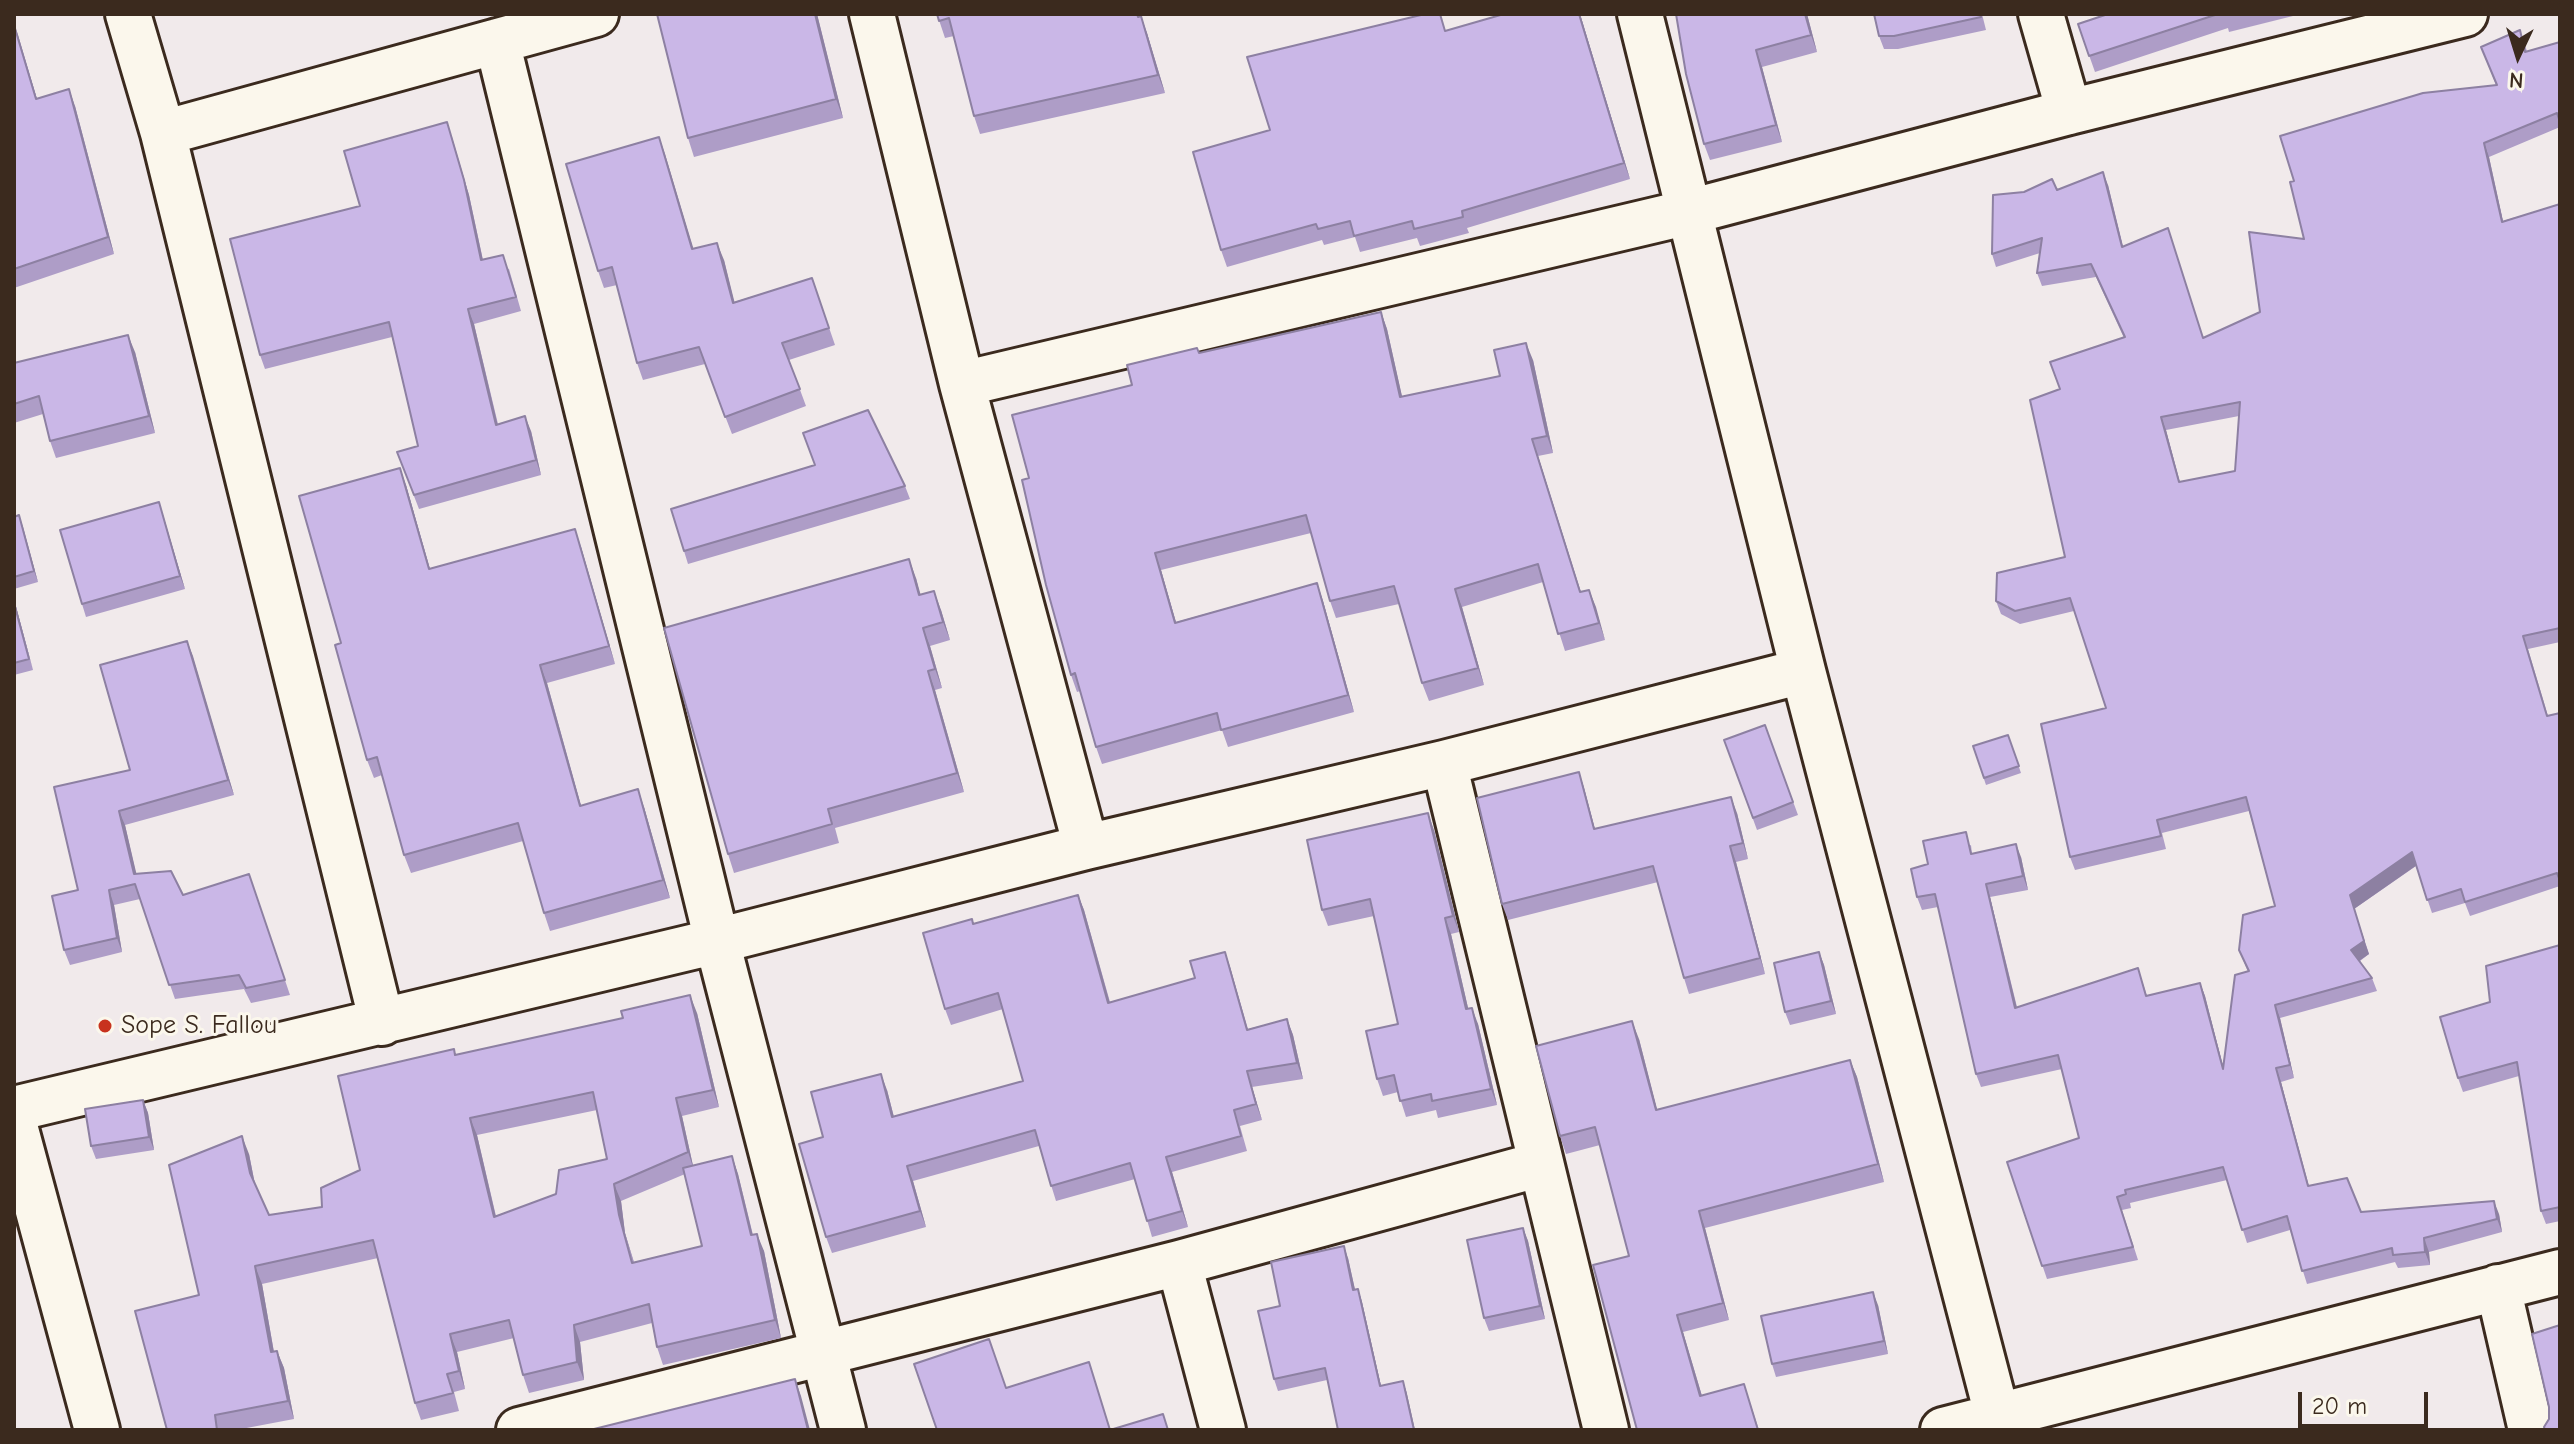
<!DOCTYPE html>
<style>
body{margin:0}
#map{position:relative;width:2574px;height:1444px;overflow:hidden;background:#f1eaeb;font-family:"Comic Neue",sans-serif}
canvas{display:block}
.frame{position:absolute;inset:0;border:16px solid #3b2a1e;pointer-events:none}
.north{position:absolute;left:2478px;top:16px;width:80px;height:80px;-webkit-text-stroke:6px #fbf7ec;paint-order:stroke;rotate:184deg;font-size:22px;font-weight:700;line-height:32px;text-align:center;color:#3b2a1e}
.north::after{content:'';display:block;margin:auto;width:28px;height:36px;background:#3b2a1e;clip-path:polygon(50% 0,100% 100%,50% 72%,0 100%)}
.scale{position:absolute;left:2298px;top:1392px;width:130px;height:36px;box-sizing:border-box;border:4px solid #3b2a1e;border-top:0;padding-left:10px;font-size:24px;line-height:28px;white-space:nowrap;color:#3b2a1e;-webkit-text-stroke:6px #fbf7ec;paint-order:stroke}
</style>
<div id="map">
<canvas width="2574" height="1444"></canvas>
<div class="frame"></div>
<div class="north">N</div>
<div class="scale">20 m</div>
</div>
<script>
const g = document.querySelector('canvas').getContext('2d');
g.lineJoin = 'round';
const poly = rows => new Path2D(rows.map(r => 'M' + r).join(''));
function strokePath(path, color, width, dash) { g.strokeStyle = color; g.lineWidth = width; g.lineCap = dash ? 'butt' : 'round'; g.setLineDash(dash || []); g.stroke(path); }
function fillPath(path, color) { g.fillStyle = color; g.fill(path, 'evenodd'); }
function drawText(font, color, halo, rows, align = 'center') {
  g.font = font + ' "Comic Neue",sans-serif'; g.lineWidth = 6; g.setLineDash([]); g.textBaseline = 'middle'; g.strokeStyle = halo; g.fillStyle = color; for (const [text, x, y, turn = 0] of rows) {
    g.save(); g.translate(x, y); g.rotate((+turn || 0) * Math.PI / 180); g.textAlign = isNaN(turn) ? turn : align; if (halo) g.strokeText(text, 0, 0); g.fillText(text, 0, 0); g.restore();
  }
}
const street = poly([
 [128,14,163,133,382,1023],
 [872,14,962,384,1086,847],
 [1640,14,1803,671,2001,1430],
 [2041,14,2069,112],
 [497,41,717,941,843,1430],
 [163,133,596,14],
 [962,384,1689,212,2069,112,2465,14],
 [1444,763,1606,1430],
 [14,1109,717,941,1086,847,1444,763,1803,671],
 [1179,1263,1223,1430],
 [2498,1287,2531,1430],
 [519,1430,1179,1263,1541,1164],
 [1943,1430,2560,1272]
]);
const secondary = poly([
 [14,1122,97,1430]
]);
strokePath(street, '#3b2a1e', 50);
strokePath(secondary, '#3b2a1e', 50);
strokePath(street, '#fbf7ec', 44);
strokePath(secondary, '#fbf7ec', 44);
fillPath(poly([
 [657,14,817,14,843,118,694,157,688,138],
 [937,14,1138,14,1147,33,1165,93,980,134,974,116,954,36,945,38],
 [1504,14,1580,14,1630,179,1467,228,1469,233,1420,246,1417,238,1360,252,1355,237,1324,245,1322,240,1227,267,1221,250,1270,130,1446,31],
 [1807,14,1817,52,1762,67,1782,142,1710,160,1704,144,1686,74],
 [1982,14,1986,30,1898,49,1884,49,1879,36],
 [2108,14,2301,14,2229,32,2228,28,2095,72,2078,24],
 [14,24,37,99,75,106,114,254,14,288],
 [2560,42,2560,127,2489,157,2503,221,2560,204,2560,642,2528,649,2548,716,2560,713,2560,886,2470,916,2465,903,2432,913,2416,866,2354,909,2369,954,2360,961,2372,978,2377,991,2280,1018,2294,1078,2281,1082,2309,1186,2361,1212,2499,1214,2502,1232,2429,1252,2430,1265,2398,1268,2395,1262,2307,1284,2290,1230,2247,1243,2227,1180,2130,1203,2131,1208,2122,1210,2138,1260,2047,1279,2007,1162,2079,1138,2062,1069,1981,1087,1976,1074,1938,907,1922,910,1917,897,1928,864,1971,845,1972,854,2021,857,2028,890,1990,897,2017,1007,2138,968,2147,996,2200,983,2205,996,2223,1066,2248,972,2239,950,2275,906,2249,811,2162,833,2166,849,2075,870,2070,857,2106,708,2074,611,2020,624,2001,614,1996,601,2065,557,2060,389,2124,338,2096,277,2042,286,2037,273,2040,253,1996,267,1992,254,2057,190,2108,185,2123,246,2204,338,2260,312,2304,239,2496,85,2481,47,2524,43,2527,51],
 [2239,416,2235,471,2180,482,2166,430],
 [452,137,469,195,483,260,509,269,521,311,474,324,498,424,531,431,541,475,419,509,397,452,418,446,392,337,265,369,260,355,360,206],
 [659,137,693,249,724,260,734,302,812,278,835,345,789,360,806,406,732,434,705,364,643,380,637,363,617,285,604,288,598,271],
 [1381,312,1387,329,1402,397,1500,376,1533,360,1553,453,1538,456,1581,592,1589,590,1605,640,1565,651,1543,582,1462,607,1484,685,1429,701,1422,683,1399,604,1336,618,1330,601,1311,533,1161,570,1176,622,1317,583,1323,601,1354,712,1228,747,1222,730,1102,764,1096,747,1080,691,1077,692,1071,675,1029,478,1132,385,1199,353],
 [135,352,155,433,56,458,50,441,43,414,14,423,14,363],
 [815,465,905,486,910,499,688,564,684,551],
 [406,485,430,569,581,547,615,664,547,683,581,805,644,807,670,898,550,931,544,913,523,841,411,873,404,855,382,775,374,778,367,760,341,643],
 [19,515,38,582,14,589,14,517],
 [163,515,185,589,86,617,82,604],
 [916,578,920,595,941,610,950,640,930,646,942,688,935,690,964,792,835,828,839,843,734,873,728,854],
 [14,599,33,670,14,675],
 [187,641,234,795,125,825,136,874,183,895,249,874,290,995,251,1003,244,989,175,999,140,899,114,905,122,952,70,965,64,950,78,890],
 [1765,725,1798,815,1757,830,1724,740],
 [2008,735,2021,773,1986,785,1973,746],
 [1579,772,1584,788,1595,829,1737,813,1748,859,1736,862,1765,974,1689,994,1684,978,1658,882,1508,920,1502,904],
 [1434,830,1459,932,1451,934,1468,1008,1478,1024,1497,1105,1438,1118,1436,1110,1406,1117,1398,1092,1383,1096,1377,1079,1398,1024,1374,916,1328,926,1322,910],
 [1078,895,1084,910,1110,1002,1195,978,1225,952,1230,967,1248,1029,1287,1019,1293,1035,1303,1079,1252,1087,1262,1120,1240,1126,1247,1151,1172,1172,1188,1227,1152,1237,1135,1179,1056,1201,1039,1146,913,1181,926,1227,832,1253,826,1237,823,1137,887,1090,894,1117,1023,1081,1003,1009,951,1025,945,1009,973,924],
 [2560,945,2560,1221,2546,1224,2541,1211,2519,1076,2463,1092,2458,1078,2490,1002],
 [1819,952,1824,965,1836,1014,1790,1025,1785,1012],
 [697,1013,719,1107,682,1116,693,1166,732,1156,738,1174,753,1235,764,1251,781,1338,663,1365,657,1347,652,1323,580,1342,584,1380,529,1393,523,1375,514,1338,457,1352,465,1389,454,1392,459,1411,421,1420,415,1403,378,1258,262,1284,274,1352,277,1351,284,1368,294,1419,236,1430,167,1430,199,1295,249,1154,255,1184,269,1215,322,1207,360,1170,456,1055],
 [597,1110,607,1159,556,1194,496,1216,477,1135],
 [685,1174,702,1246,634,1262,625,1233,621,1201],
 [1639,1039,1657,1110,1850,1060,1857,1077,1884,1182,1705,1228,1729,1320,1683,1332,1702,1396,1744,1384,1759,1430,1637,1430,1629,1256,1600,1145,1566,1154,1560,1136],
 [143,1100,148,1113,154,1150,96,1159,91,1146],
 [1523,1228,1528,1241,1545,1319,1489,1331,1484,1318],
 [1348,1258,1355,1290,1358,1289,1362,1302,1381,1386,1403,1381,1407,1394,1327,1380,1278,1391,1274,1379,1280,1306],
 [1878,1305,1888,1354,1776,1377,1772,1364]
]), '#ae9dc7');
fillPath(poly([
 [815,14,817,14,843,118,836,99],
 [1579,14,1580,14,1630,179,1624,163],
 [1805,14,1807,14,1817,52,1811,35],
 [1141,16,1147,33,1165,93,1158,75],
 [14,24,18,35,42,116,36,99],
 [1756,50,1762,67,1782,142,1776,125],
 [69,89,75,106,114,254,108,237],
 [447,122,469,195,486,275,481,260],
 [659,137,665,154,699,267,692,249],
 [2484,143,2489,157,2506,235,2502,222],
 [2103,172,2108,185,2126,260,2122,247],
 [717,243,724,260,739,320,733,303],
 [468,309,474,324,501,439,496,425],
 [1381,312,1387,329,1406,414,1400,397],
 [128,335,135,352,155,433,149,416],
 [1526,343,1533,360,1553,453,1547,436],
 [525,416,531,431,541,475,536,460],
 [2161,417,2166,430,2183,495,2179,482],
 [1532,439,1538,456,1586,609,1580,592],
 [400,468,406,485,435,587,429,569],
 [159,502,163,515,185,589,180,576],
 [19,515,23,527,38,582,34,571],
 [575,529,581,547,615,664,609,646],
 [1155,553,1161,570,1181,640,1175,623],
 [909,559,916,578,926,614,919,595],
 [1317,583,1323,601,1354,712,1348,695],
 [1455,589,1462,607,1484,685,1478,668],
 [1589,590,1596,607,1605,640,1599,623],
 [934,591,941,610,950,640,943,622],
 [14,599,33,670,14,603],
 [923,628,930,646,942,688,935,669],
 [187,641,193,656,234,795,228,780],
 [540,665,547,683,586,824,580,806],
 [928,671,935,690,964,792,957,773],
 [1579,772,1584,788,1599,845,1594,829],
 [638,789,644,807,670,898,663,880],
 [1731,797,1737,813,1748,859,1743,843],
 [119,811,125,825,140,889,134,874],
 [1428,813,1434,830,1459,932,1453,916],
 [2016,844,2021,857,2028,890,2023,876],
 [1730,846,1736,862,1765,974,1760,958],
 [2412,852,2417,865,2354,909,2369,954,2356,963,2351,950,2350,895],
 [1986,884,1990,897,2020,1021,2015,1008],
 [109,890,114,905,122,952,117,938],
 [1078,895,1084,910,1114,1018,1108,1003],
 [1445,918,1451,934,1472,1025,1466,1009],
 [1225,952,1230,967,1252,1045,1247,1030],
 [1819,952,1824,965,1836,1014,1831,1001],
 [2200,983,2205,996,2227,1082,2223,1069],
 [690,995,697,1013,719,1107,713,1090],
 [2275,1005,2280,1018,2294,1078,2290,1065],
 [1472,1008,1478,1024,1497,1105,1491,1089],
 [1287,1019,1293,1035,1303,1079,1297,1063],
 [1632,1021,1639,1039,1662,1128,1656,1110],
 [1850,1060,1857,1077,1884,1182,1878,1164],
 [2276,1068,2281,1082,2312,1199,2308,1186],
 [1247,1071,1252,1087,1262,1120,1256,1104],
 [881,1074,887,1090,898,1133,892,1117],
 [676,1098,682,1116,694,1170,688,1152],
 [143,1100,148,1113,154,1150,149,1137],
 [470,1118,477,1135,500,1235,494,1217],
 [242,1136,249,1154,256,1190,250,1173],
 [732,1156,738,1174,757,1253,751,1235],
 [1166,1157,1172,1172,1188,1227,1182,1211],
 [907,1166,913,1181,926,1227,920,1211],
 [614,1184,621,1201,625,1233,639,1280,619,1215],
 [2494,1201,2499,1214,2502,1232,2497,1219],
 [1699,1211,1705,1228,1729,1320,1723,1303],
 [1523,1228,1528,1241,1545,1319,1540,1306],
 [757,1234,764,1251,781,1338,775,1320],
 [2424,1238,2429,1252,2430,1265,2425,1252],
 [1344,1246,1348,1258,1358,1303,1353,1290],
 [255,1266,262,1284,277,1370,271,1352],
 [1358,1289,1362,1302,1384,1399,1380,1386],
 [1873,1292,1878,1305,1888,1354,1884,1341],
 [1677,1315,1683,1332,1707,1413,1700,1396],
 [574,1325,580,1342,584,1380,577,1362],
 [450,1334,457,1352,465,1389,459,1371],
 [277,1351,284,1368,294,1419,288,1401],
 [795,1379,801,1396,810,1430,808,1430],
 [1403,1381,1407,1394,1415,1430,1414,1430]
]), '#8d80a2');
const building = poly([
 [657,14,815,14,836,99,688,138,657,14],
 [937,14,1137,14,1138,17,1141,16,1158,75,974,116,949,18,939,21,937,14],
 [1425,14,1440,14,1445,31,1504,14,1579,14,1624,163,1462,211,1463,217,1414,229,1412,221,1354,236,1350,221,1318,229,1316,224,1221,250,1193,152,1270,130,1247,57,1425,14],
 [1676,14,1805,14,1811,35,1756,50,1776,125,1704,144,1686,74,1676,14],
 [1874,14,1980,14,1981,17,1894,36,1879,36,1874,14],
 [2108,14,2218,14,2089,56,2078,24,2108,14],
 [14,25,36,99,69,89,108,237,14,269,14,25],
 [2520,30,2525,52,2560,42,2560,122,2557,113,2484,143,2502,222,2560,204,2560,628,2523,636,2547,716,2560,713,2560,881,2557,873,2465,902,2461,889,2427,900,2412,852,2350,895,2364,941,2351,950,2372,978,2275,1005,2290,1065,2276,1068,2308,1186,2347,1178,2361,1212,2494,1201,2497,1219,2424,1238,2425,1252,2393,1255,2392,1248,2302,1271,2287,1216,2242,1230,2223,1167,2125,1190,2126,1194,2117,1197,2133,1247,2042,1266,2007,1162,2079,1138,2058,1055,1976,1074,1935,894,1917,897,1911,869,1928,864,1923,841,1966,832,1971,854,2016,844,2023,876,1986,884,2015,1008,2138,968,2146,996,2200,983,2223,1069,2235,975,2249,971,2239,950,2243,915,2275,906,2246,797,2157,820,2161,836,2070,857,2041,724,2106,708,2070,598,2015,611,1996,601,1997,573,2065,557,2030,400,2060,389,2050,362,2125,337,2091,264,2037,273,2042,238,1992,254,1993,195,2024,192,2052,179,2057,190,2103,172,2122,247,2168,228,2203,338,2260,312,2249,232,2304,239,2290,182,2294,181,2280,136,2423,93,2497,85,2481,47,2520,30],
 [2240,402,2235,471,2179,482,2161,417,2240,402],
 [447,122,464,180,481,260,503,255,516,297,468,309,496,425,525,416,536,460,414,495,397,452,418,446,389,322,260,355,230,239,360,206,344,151,447,122],
 [659,137,692,249,717,243,733,303,812,278,829,328,782,343,800,389,725,417,699,347,637,363,612,267,598,271,566,164,659,137],
 [1381,312,1400,397,1500,376,1494,350,1526,343,1547,436,1532,439,1580,592,1589,590,1599,623,1558,634,1538,564,1455,589,1478,668,1422,683,1394,586,1330,601,1306,515,1155,553,1175,623,1317,583,1348,695,1221,730,1217,713,1096,747,1075,673,1071,675,1046,585,1022,480,1029,478,1012,415,1132,385,1127,365,1197,348,1199,353,1381,312],
 [128,335,149,416,50,441,39,396,14,404,14,363,128,335],
 [868,410,905,486,684,551,671,509,815,465,803,433,868,410],
 [400,468,429,569,575,529,609,646,540,665,580,806,638,789,663,880,544,913,518,823,404,855,377,757,367,760,335,645,341,643,299,496,400,468],
 [159,502,180,576,82,604,60,530,159,502],
 [19,515,34,571,14,577,14,517,19,515],
 [909,559,919,595,934,591,943,622,923,628,935,669,928,671,957,773,828,809,832,824,728,854,664,628,909,559],
 [14,603,29,659,14,663,14,603],
 [187,641,228,780,119,811,134,874,171,871,183,895,249,874,285,980,246,988,239,975,169,985,135,884,109,890,117,938,64,950,52,896,78,890,54,787,130,770,100,665,187,641],
 [1765,725,1793,802,1753,818,1724,740,1765,725],
 [2008,735,2019,766,1984,778,1973,746,2008,735],
 [1579,772,1594,829,1731,797,1743,843,1730,846,1760,958,1684,978,1653,866,1502,904,1477,798,1579,772],
 [1428,813,1453,916,1445,918,1466,1009,1472,1008,1491,1089,1432,1101,1431,1094,1400,1101,1394,1075,1377,1079,1366,1031,1398,1024,1370,899,1322,910,1307,840,1428,813],
 [1078,895,1108,1003,1195,978,1190,961,1225,952,1247,1030,1287,1019,1297,1063,1247,1071,1256,1104,1234,1110,1241,1136,1166,1157,1182,1211,1147,1221,1130,1163,1051,1186,1035,1130,907,1166,920,1211,826,1237,799,1144,823,1137,811,1092,881,1074,892,1117,1023,1081,998,993,945,1009,923,933,972,919,973,924,1078,895],
 [2560,945,2560,1207,2541,1211,2517,1062,2458,1078,2440,1017,2490,1002,2486,966,2560,945],
 [1819,952,1831,1001,1785,1012,1774,963,1819,952],
 [690,995,713,1090,676,1098,688,1152,614,1184,619,1215,632,1263,702,1246,683,1168,732,1156,751,1235,757,1234,775,1320,657,1347,649,1304,574,1325,577,1362,523,1375,509,1320,450,1334,459,1371,447,1374,453,1393,415,1403,373,1240,255,1266,271,1352,277,1351,288,1401,215,1415,217,1430,167,1430,135,1311,199,1295,169,1165,242,1136,250,1173,269,1215,322,1207,321,1188,360,1170,338,1076,454,1049,455,1055,623,1018,621,1011,690,995],
 [593,1092,607,1159,559,1170,556,1194,494,1217,470,1118,593,1092],
 [1632,1021,1656,1110,1850,1060,1878,1164,1699,1211,1723,1303,1677,1315,1700,1396,1744,1384,1758,1430,1637,1430,1593,1265,1629,1256,1595,1127,1560,1136,1536,1046,1632,1021],
 [143,1100,149,1137,91,1146,85,1109,143,1100],
 [1523,1228,1540,1306,1484,1318,1467,1240,1523,1228],
 [1344,1246,1353,1290,1358,1289,1380,1386,1403,1381,1414,1430,1338,1430,1325,1368,1274,1379,1258,1311,1280,1306,1271,1262,1344,1246],
 [1873,1292,1884,1341,1772,1364,1761,1316,1873,1292],
 [2560,1325,2560,1430,2545,1430,2544,1427,2549,1419,2549,1407,2532,1334,2560,1325],
 [989,1339,1006,1388,1089,1362,1110,1430,1163,1414,1168,1430,937,1430,914,1364,989,1339],
 [795,1379,808,1430,590,1430,795,1379]
]);
fillPath(building, '#cab7e7');
strokePath(building, '#8d80a2', 2);
for (const [x, y, r, color] of [
 [105,1026,8,"#c8321e"]
]) { const dot = new Path2D(); dot.arc(x, y, r, 0, 2 * Math.PI); g.fillStyle = color; g.fill(dot); strokePath(dot, '#fbf7ec', 3); }
drawText('26px', '#3b2a1e', '#fbf7ec', [
 ["Sope S. Fallou",121,1026]
], 'left');
</script>
